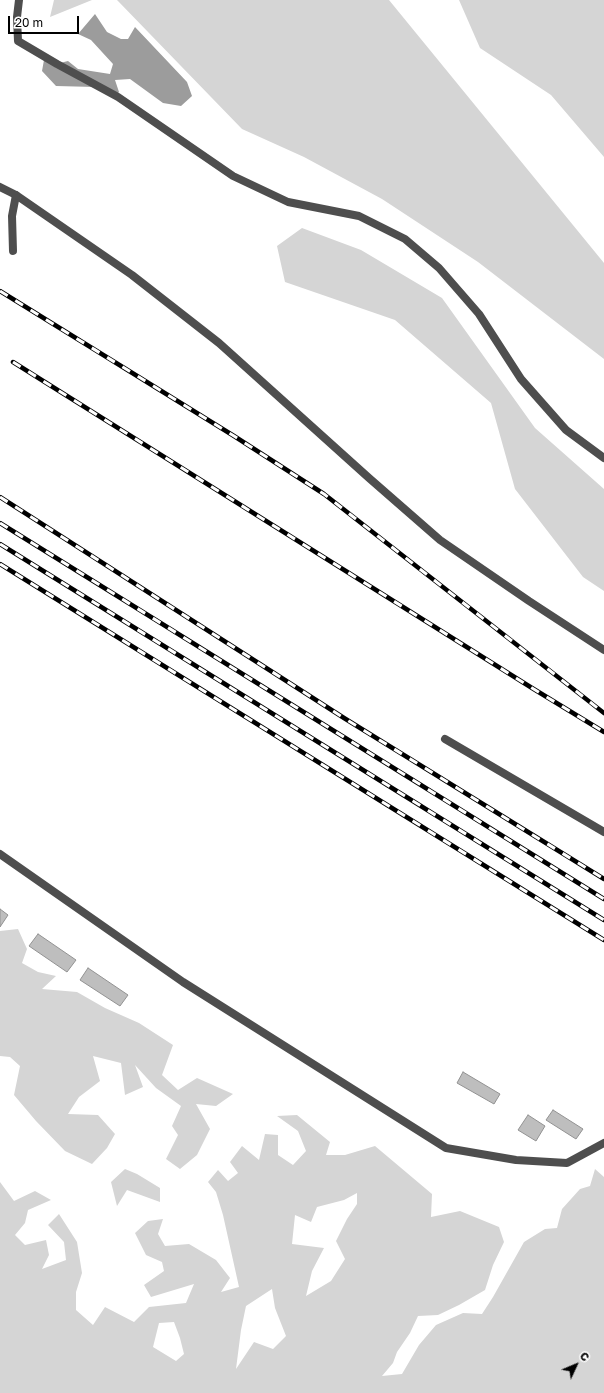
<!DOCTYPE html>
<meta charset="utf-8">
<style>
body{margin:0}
#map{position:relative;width:604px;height:1393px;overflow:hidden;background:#fff;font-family:"Golos Text",sans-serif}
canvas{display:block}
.north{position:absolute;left:556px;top:1345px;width:40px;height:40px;-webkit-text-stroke:3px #fff;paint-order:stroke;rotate:46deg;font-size:11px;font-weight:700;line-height:16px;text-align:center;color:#000}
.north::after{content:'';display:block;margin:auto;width:14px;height:18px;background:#000;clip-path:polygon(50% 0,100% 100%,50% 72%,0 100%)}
.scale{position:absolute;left:8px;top:16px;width:71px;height:18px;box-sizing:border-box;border:2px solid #000;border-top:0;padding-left:5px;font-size:12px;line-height:14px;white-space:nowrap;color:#000;-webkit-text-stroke:3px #fff;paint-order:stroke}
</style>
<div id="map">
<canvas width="604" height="1393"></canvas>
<div class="north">С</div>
<div class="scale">20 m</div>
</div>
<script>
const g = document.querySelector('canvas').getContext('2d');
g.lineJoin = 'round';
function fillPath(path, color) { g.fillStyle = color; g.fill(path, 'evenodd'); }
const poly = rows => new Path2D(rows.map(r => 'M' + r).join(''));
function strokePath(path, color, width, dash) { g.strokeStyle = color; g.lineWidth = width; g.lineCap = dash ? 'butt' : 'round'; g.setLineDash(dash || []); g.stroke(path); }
fillPath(poly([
 [54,0,92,0,50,17],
 [117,0,389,0,604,263,604,359,478,262,382,199,304,157,242,129],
 [459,0,604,0,604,157,551,95,480,48],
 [302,228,361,250,442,298,535,428,604,489,604,591,583,577,515,489,491,403,395,320,285,282,277,246],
 [18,929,27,949,22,963,38,972,56,976,42,989,77,992,105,1008,139,1023,173,1045,162,1075,178,1090,197,1078,233,1094,216,1106,196,1104,210,1129,197,1155,180,1169,166,1159,178,1135,172,1126,181,1106,156,1088,135,1065,143,1087,125,1095,121,1063,93,1056,100,1081,79,1097,68,1114,98,1115,115,1134,107,1148,92,1164,65,1151,36,1121,14,1095,20,1066,10,1057,0,1056,0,931],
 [297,1115,330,1142,326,1155,345,1155,375,1146,432,1194,431,1217,460,1211,499,1227,504,1242,493,1265,485,1290,459,1305,438,1315,418,1316,410,1333,397,1352,393,1363,382,1376,402,1374,419,1345,436,1325,463,1313,482,1314,493,1297,524,1242,545,1229,557,1228,562,1209,580,1189,590,1186,595,1169,604,1177,604,1393,0,1393,0,1182,14,1201,35,1191,51,1200,28,1210,25,1223,15,1235,25,1245,46,1240,49,1255,42,1269,66,1260,64,1242,48,1225,59,1214,77,1242,82,1273,76,1292,76,1310,93,1325,105,1307,134,1322,149,1307,186,1303,194,1284,151,1297,144,1285,164,1271,162,1262,146,1255,135,1233,148,1221,163,1219,158,1234,165,1246,189,1244,216,1260,230,1278,221,1292,239,1287,223,1215,216,1192,208,1182,218,1170,228,1181,238,1173,230,1162,242,1146,259,1160,265,1134,278,1135,278,1155,293,1165,306,1151,298,1131,277,1116],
 [357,1193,357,1204,347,1219,336,1241,345,1259,331,1281,306,1296,312,1271,324,1248,292,1244,295,1215,311,1222,317,1207,344,1200],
 [272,1289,275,1308,286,1336,273,1349,254,1342,236,1369,241,1330,246,1306],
 [174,1322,180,1338,184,1354,176,1361,153,1347,159,1323],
 [125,1169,137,1174,160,1188,160,1202,127,1190,117,1206,111,1182]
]), '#d5d5d5');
fillPath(poly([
 [95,14,107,32,121,39,128,39,135,27,187,82,192,96,181,106,163,103,130,79,115,80,119,92,115,96,95,87,56,86,42,71,44,60,56,64,68,61,78,69,110,74,113,64,91,40,78,34]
]), '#9c9c9c');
const building = poly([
 [0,909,8,915,0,927,0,909],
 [38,934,76,960,67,972,29,946,38,934],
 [88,968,128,995,120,1006,80,980,88,968],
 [463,1072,500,1094,494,1104,457,1083,463,1072],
 [553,1110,583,1129,576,1139,546,1120,553,1110],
 [528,1115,545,1126,536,1141,518,1130,528,1115]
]);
fillPath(building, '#bebebe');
strokePath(building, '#929292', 1);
strokePath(poly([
 [19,0,17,17,18,41,57,64,118,97,233,176,288,202,359,216,405,239,439,268,479,314,521,379,566,430,604,458],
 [13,251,12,216,16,195,132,275,219,343,369,478,440,540,529,601,604,650],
 [445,739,604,832],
 [0,854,183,982,446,1148,516,1160,567,1163,604,1143]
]), '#4e4e4e', 8);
strokePath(poly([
 [0,187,16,195]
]), '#4e4e4e', 8);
const rail = poly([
 [0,291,234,436,324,494,604,713],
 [13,362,532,688,604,732],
 [0,497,344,718,604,879],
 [0,523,604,899],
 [0,544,604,920],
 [0,564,604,940]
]);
strokePath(rail, '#000', 4.5);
strokePath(rail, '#fff', 3, [9]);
</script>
